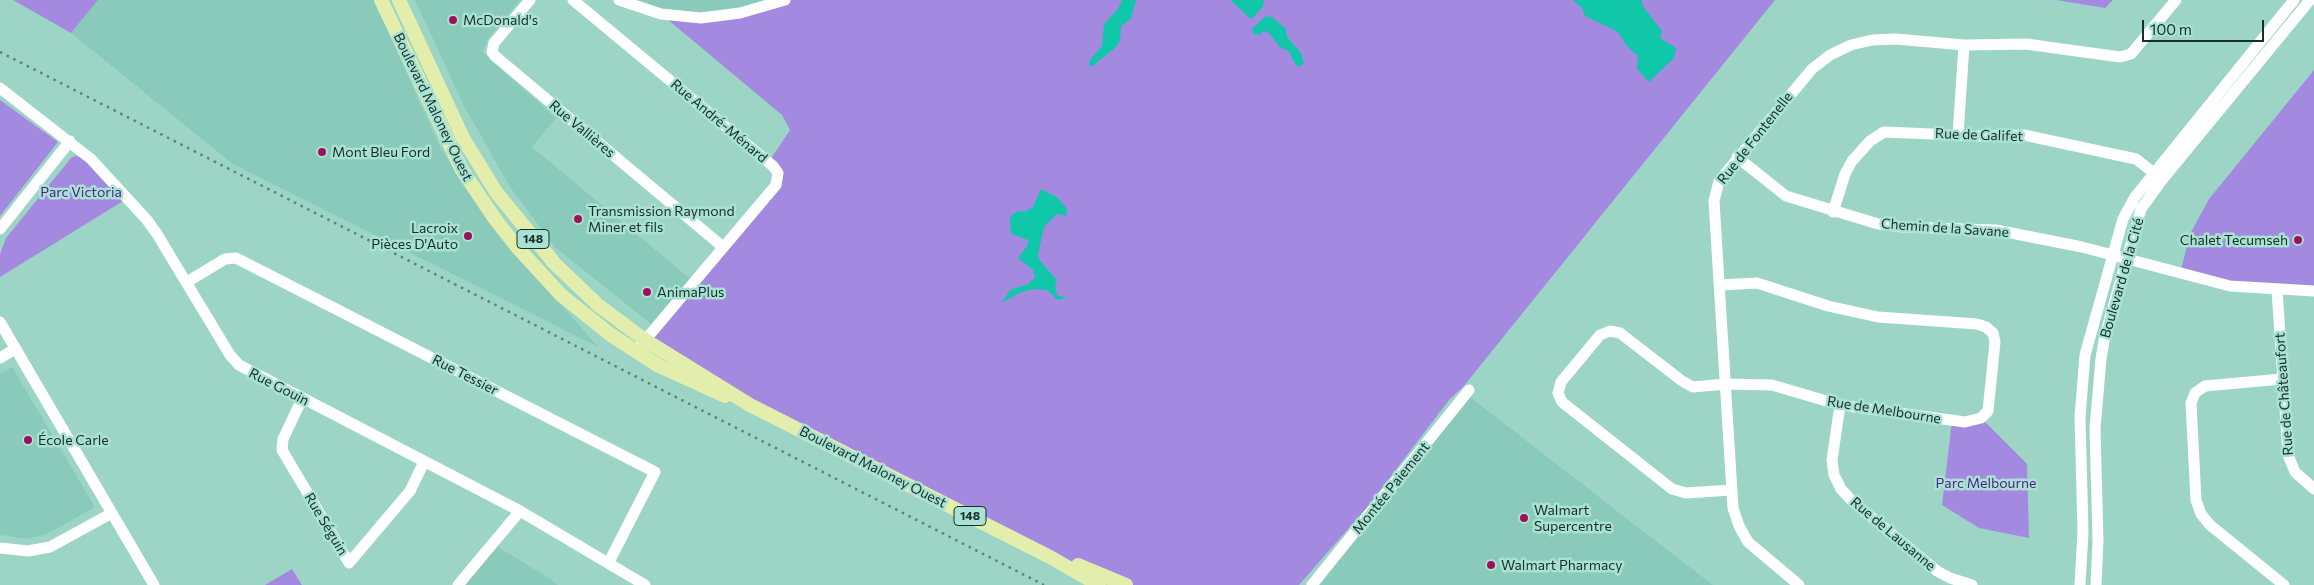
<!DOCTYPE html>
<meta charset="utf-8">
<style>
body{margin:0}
#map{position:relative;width:2314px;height:585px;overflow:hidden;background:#9cd5c6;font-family:Commissioner,sans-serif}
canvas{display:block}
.scale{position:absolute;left:2142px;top:20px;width:122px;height:22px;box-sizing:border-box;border:2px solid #172e29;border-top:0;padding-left:6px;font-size:15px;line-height:18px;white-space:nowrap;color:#172e29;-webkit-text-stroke:4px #a9e2d3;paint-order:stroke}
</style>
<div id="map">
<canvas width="2314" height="585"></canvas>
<div class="scale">100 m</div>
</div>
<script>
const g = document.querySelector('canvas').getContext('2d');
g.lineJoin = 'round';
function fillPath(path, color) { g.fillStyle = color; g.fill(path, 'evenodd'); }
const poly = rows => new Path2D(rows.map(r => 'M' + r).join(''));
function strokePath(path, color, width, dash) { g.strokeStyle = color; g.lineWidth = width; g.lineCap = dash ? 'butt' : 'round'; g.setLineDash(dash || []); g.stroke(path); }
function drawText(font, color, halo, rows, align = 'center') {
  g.font = font + ' Commissioner,sans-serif'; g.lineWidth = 5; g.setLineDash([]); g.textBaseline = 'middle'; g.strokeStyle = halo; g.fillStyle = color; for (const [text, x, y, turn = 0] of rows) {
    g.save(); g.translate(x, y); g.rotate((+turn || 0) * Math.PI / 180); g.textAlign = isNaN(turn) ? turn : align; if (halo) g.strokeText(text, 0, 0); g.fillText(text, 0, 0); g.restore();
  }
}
fillPath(poly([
 [98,0,374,0,440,147,488,221,598,347,233,164,71,33],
 [415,0,520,0,488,39,482,52,556,118,532,147,694,282,655,327,556,248,510,187,464,106],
 [620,0,783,0,701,18],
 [12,367,95,507,47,534,26,539,0,535,0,374],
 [1466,394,1653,539,1713,585,1312,585],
 [493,544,549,578,558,585,458,585]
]), '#89caba');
fillPath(poly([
 [13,0,98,0,71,33],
 [785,0,1775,0,1463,387,1449,400,1369,505,1299,585,1126,585,1050,557,871,465,645,340,776,185,772,157,790,130,782,115,661,14,687,18],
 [2056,0,2113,0,2105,8],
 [2314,70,2314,291,2277,290,2180,274,2190,234,2209,199],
 [0,100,58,142,0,216],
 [75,156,91,159,128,198,0,277,0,254,6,238,71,158],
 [1981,418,2027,464,2029,538,1979,528,1942,505,1952,421],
 [292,569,302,585,265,585]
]), '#a489e1');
fillPath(poly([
 [1122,0,1136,0,1131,19,1121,26,1120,41,1116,47,1091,67,1089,64,1090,60,1102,46,1104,24,1118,9],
 [1230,0,1264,0,1263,7,1251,19],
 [1573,0,1642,0,1642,5,1662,31,1660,38,1676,48,1674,58,1649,82,1637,69,1638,56,1626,45,1618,32,1585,16,1582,8],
 [1266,16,1272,17,1286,29,1287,37,1301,53,1304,63,1300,67,1297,66,1292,59,1290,52,1280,47,1269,33,1264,31,1259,35,1253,34,1252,29],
 [1041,189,1058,198,1067,209,1066,216,1057,214,1044,227,1038,255,1040,261,1057,280,1055,285,1057,295,1067,298,1058,300,1047,290,1035,289,1021,292,1002,303,1010,290,1028,284,1035,277,1033,270,1018,258,1027,246,1028,240,1011,234,1010,220,1010,217,1016,212,1026,211,1033,207]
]), '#11c7aa');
strokePath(poly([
 [530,0,494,43,492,52,495,56,723,247],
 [573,0,773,166,778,173,776,185,641,345],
 [619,0,661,14,701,18,740,13,785,0],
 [0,88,91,159,147,220,157,234,230,355,239,365,520,511,645,585],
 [1958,135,1964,45],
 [1737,157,1786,196,1878,224,1902,227,1996,230,2082,247,2230,286,2314,291],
 [1833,212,1845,174,1852,161,1870,141,1884,132,1980,136,2024,135,2136,159,2159,177],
 [0,229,70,141],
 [187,282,225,259,236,258,655,472,609,562],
 [1720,285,1757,283,1828,306,1878,317,1977,324,1986,327,1993,333,1995,342,1988,411,1981,418,1965,422,1840,405,1772,385,1726,384,1693,387,1682,381,1620,333,1610,331,1600,335,1561,382,1558,393,1562,402,1672,489,1686,493,1731,490],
 [2277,290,2288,455,2295,472,2314,489],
 [0,322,154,585],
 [0,358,15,349],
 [2282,379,2205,386,2195,393,2191,403,2196,500,2201,514,2210,525,2284,585],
 [302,399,283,439,282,450,349,563,410,491,424,462],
 [1840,405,1832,460,1834,475,1841,489,1852,501,1937,571,1950,578,1972,585],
 [0,548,28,551,50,547,112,513],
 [458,585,520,511],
 [1312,585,1469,390],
 [1799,585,1748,542,1739,526,1733,508,1714,201,1719,181,1812,69,1830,55,1851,45,1872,40,1896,39,1964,45,2026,44,2120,57,2131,54,2176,0],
 [2080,585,2083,532,2080,417,2085,355,2123,219,2135,197,2294,0],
 [2096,585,2098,541,2095,428,2101,359,2105,335,2141,209,2162,180,2310,0]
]), '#fff', 11);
strokePath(poly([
 [381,0,462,170,495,219,517,247,561,295,611,335,659,366,725,396],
 [399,0,463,138,496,192,555,264,598,305,645,340,750,405,1050,557,1099,585],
 [1078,565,1126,585]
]), '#e3eeac', 14);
strokePath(poly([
 [0,52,1044,585]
]), '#5c847a', 2.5, [2.5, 5]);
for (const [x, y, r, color] of [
 [453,20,5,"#9f105a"],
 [322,152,5,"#9f105a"],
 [578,219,5,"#9f105a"],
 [468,236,5,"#9f105a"],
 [2298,240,5,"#9f105a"],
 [647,292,5,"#9f105a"],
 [28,440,5,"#9f105a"],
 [1524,518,5,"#9f105a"],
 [1491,565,5,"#9f105a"]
]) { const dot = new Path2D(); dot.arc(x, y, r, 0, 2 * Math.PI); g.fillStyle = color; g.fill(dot); strokePath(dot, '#a9e2d3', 2); }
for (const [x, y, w] of [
 [533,239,32],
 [970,516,32]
]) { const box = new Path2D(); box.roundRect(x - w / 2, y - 9.5, w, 19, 4); g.fillStyle = '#a9e2d3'; g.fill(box); strokePath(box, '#172e29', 1); }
drawText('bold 12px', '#172e29', null, [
 ["148",533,239],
 ["148",970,516]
]);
drawText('14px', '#172e29', '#a9e2d3', [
 ["McDonald's",463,20],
 ["Mont Bleu Ford",332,152],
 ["Transmission Raymond",588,211],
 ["Miner et fils",588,227],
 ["Lacroix",458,228,"right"],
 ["Pièces D'Auto",458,244,"right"],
 ["Chalet Tecumseh",2288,240,"right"],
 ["AnimaPlus",657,292],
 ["École Carle",38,440],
 ["Walmart",1534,510],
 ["Supercentre",1534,526],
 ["Walmart Pharmacy",1501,565]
], 'left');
drawText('14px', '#172e29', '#a9e2d3', [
 ["Boulevard Maloney Ouest",433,107,64],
 ["Rue André-Ménard",719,121,40],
 ["Rue Vallières",582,129,40],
 ["Rue de Galifet",1979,135,2],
 ["Rue de Fontenelle",1755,138,-52],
 ["Chemin de la Savane",1945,228,4],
 ["Boulevard de la Cité",2122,278,-74],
 ["Rue Tessier",465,375,27],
 ["Rue Gouin",279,387,27],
 ["Rue de Châteaufort",2284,394,-94],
 ["Rue de Melbourne",1884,410,9],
 ["Boulevard Maloney Ouest",873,467,27],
 ["Montée Paiement",1391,488,-51],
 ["Rue Séguin",326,524,59],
 ["Rue de Lausanne",1893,534,40]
]);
drawText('14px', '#50228f', '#a9e2d3', [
 ["Parc Victoria",81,192],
 ["Parc Melbourne",1986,483]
]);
</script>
